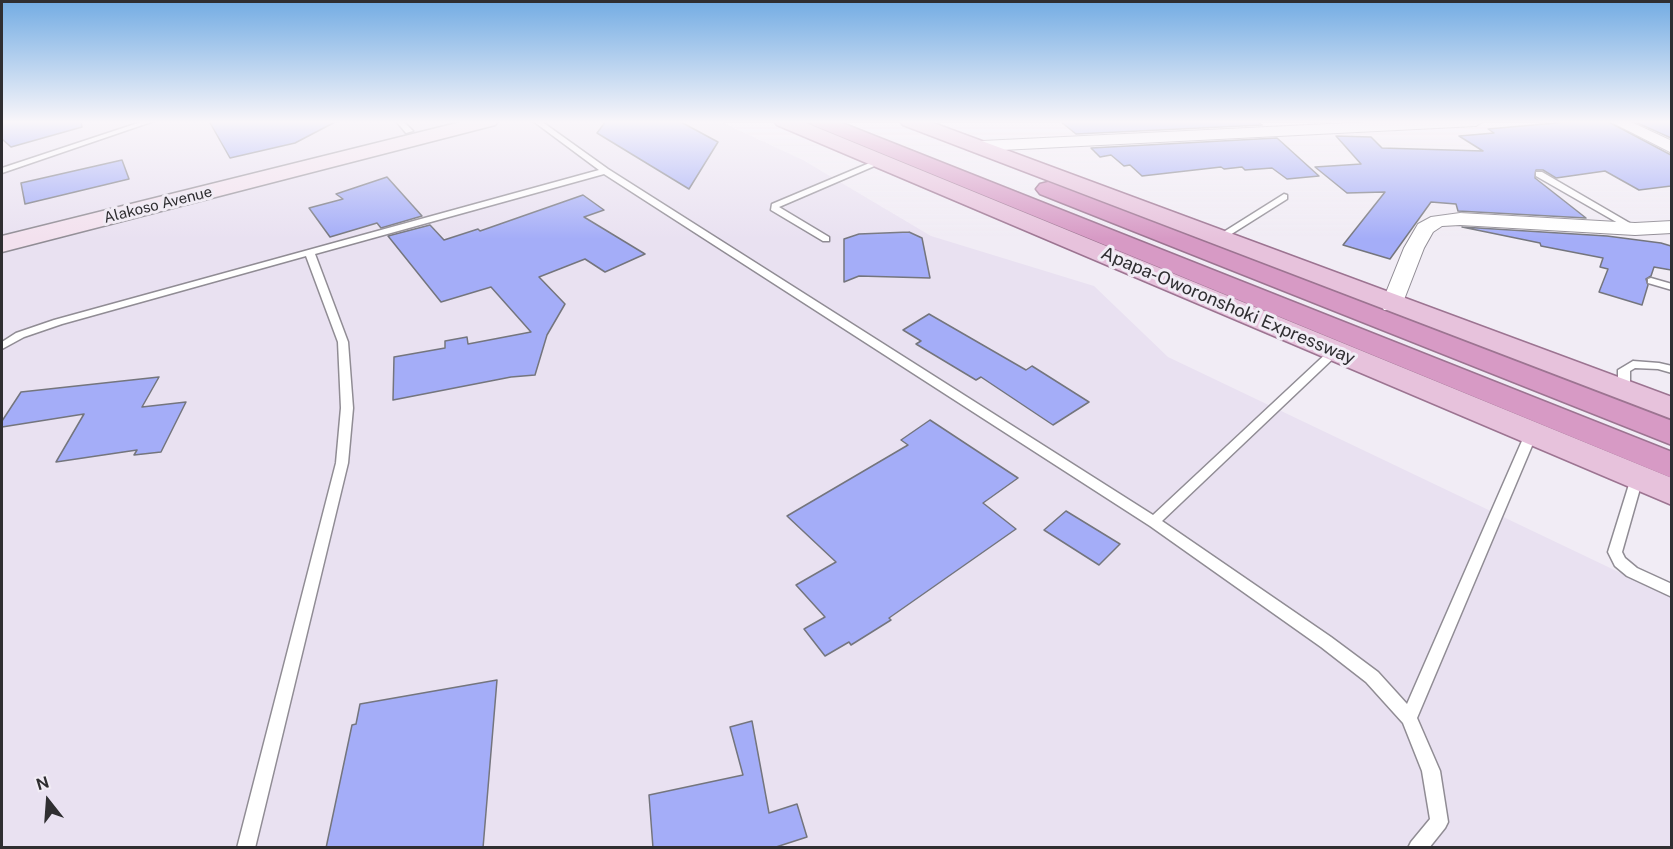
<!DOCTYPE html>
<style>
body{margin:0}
#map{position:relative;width:1673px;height:849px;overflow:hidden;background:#f1ecf5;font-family:"Public Sans",sans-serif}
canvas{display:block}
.frame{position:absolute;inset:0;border:3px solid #2f2e31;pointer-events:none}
.north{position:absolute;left:18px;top:771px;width:60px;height:60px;-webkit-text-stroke:4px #f1ecf5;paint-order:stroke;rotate:343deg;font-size:16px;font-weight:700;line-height:24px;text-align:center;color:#2f2e31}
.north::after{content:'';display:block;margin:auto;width:21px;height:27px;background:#2f2e31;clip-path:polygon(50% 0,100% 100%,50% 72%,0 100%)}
</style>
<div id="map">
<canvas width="1673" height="849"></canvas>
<div class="frame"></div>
<div class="north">N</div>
</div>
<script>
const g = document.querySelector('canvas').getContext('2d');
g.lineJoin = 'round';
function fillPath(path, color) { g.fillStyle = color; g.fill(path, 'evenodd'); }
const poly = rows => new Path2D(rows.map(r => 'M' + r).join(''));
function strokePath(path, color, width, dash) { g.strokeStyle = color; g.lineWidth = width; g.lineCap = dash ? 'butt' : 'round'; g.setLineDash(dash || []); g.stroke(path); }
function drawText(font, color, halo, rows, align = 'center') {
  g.font = font + ' "Public Sans",sans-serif'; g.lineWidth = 6; g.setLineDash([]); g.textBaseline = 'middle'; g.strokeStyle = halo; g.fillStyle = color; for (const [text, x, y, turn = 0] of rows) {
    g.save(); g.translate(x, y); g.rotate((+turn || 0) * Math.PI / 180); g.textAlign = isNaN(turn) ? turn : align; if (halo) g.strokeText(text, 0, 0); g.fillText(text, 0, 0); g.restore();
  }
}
fillPath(poly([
 [2,121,719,121,803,160,931,236,1094,286,1168,357,1671,597,1671,847,2,848]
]), '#e9e1f1');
const building = poly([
 [2,121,81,121,82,127,11,147,2,139,2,121],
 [209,121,337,121,295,143,230,158,209,121],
 [606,121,679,121,718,142,689,189,597,133,606,121],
 [1060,121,1257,121,1262,125,1076,134,1060,121],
 [1578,121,1607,121,1671,155,1671,186,1639,190,1605,171,1556,178,1543,170,1536,170,1535,178,1586,218,1458,211,1456,204,1431,202,1390,259,1343,245,1385,192,1347,193,1315,167,1361,164,1336,136,1371,137,1382,148,1483,151,1459,136,1494,133,1488,129,1578,121],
 [1633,121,1671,121,1671,138,1633,121],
 [1277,138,1319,176,1287,179,1272,168,1245,170,1242,167,1224,169,1221,167,1142,176,1130,165,1124,166,1111,155,1100,157,1091,148,1277,138],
 [122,160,129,179,25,204,21,183,122,160],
 [387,177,422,216,381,228,377,223,330,237,309,208,343,199,336,194,387,177],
 [583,195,604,210,584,217,645,254,605,272,585,259,539,277,565,304,547,335,535,375,511,377,393,400,394,357,445,348,445,341,467,337,468,344,531,332,491,287,441,302,388,236,430,225,444,240,478,229,480,231,583,195],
 [1462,227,1607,236,1661,243,1671,246,1671,270,1654,267,1651,276,1646,279,1648,285,1642,305,1599,292,1608,269,1600,267,1603,258,1541,246,1540,243,1462,227],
 [909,232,922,238,930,278,859,276,844,282,844,239,859,234,909,232],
 [929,314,1026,370,1032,366,1089,402,1053,425,981,377,976,380,916,344,921,341,903,330,929,314],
 [159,377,142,407,186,402,161,452,134,455,137,450,56,462,84,414,2,427,2,421,21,392,159,377],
 [930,420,1018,478,983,503,1016,529,889,618,891,620,851,645,849,642,825,656,804,629,825,617,796,585,836,562,787,516,908,445,901,440,930,420],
 [1066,511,1120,544,1099,565,1044,530,1066,511],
 [497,680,483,848,326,848,352,725,356,724,360,704,497,680],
 [752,721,769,813,797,804,807,837,773,848,653,848,649,795,743,775,730,727,752,721]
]);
fillPath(building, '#a4adf8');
strokePath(building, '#74757d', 1.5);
const lane = poly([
 [144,121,154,121,2,173,2,168,144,121],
 [396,121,403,121,413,131,406,133,396,121],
 [533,121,541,121,608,169,1153,515,1331,349,1339,349,1340,351,1339,353,1162,521,1331,637,1378,672,1407,704,1525,434,1531,430,1535,431,1537,434,1417,718,1440,771,1448,822,1445,828,1429,848,1408,848,1411,842,1430,819,1422,771,1403,723,1366,682,1321,647,1150,526,604,174,315,254,348,342,353,408,348,463,255,848,237,848,336,463,341,408,338,342,306,256,62,324,24,337,2,349,2,342,16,333,54,320,599,170,533,121],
 [879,159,886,161,779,207,829,237,829,241,823,241,771,210,772,204,879,159],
 [1536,172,1542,172,1640,229,1638,231,1632,231,1536,176,1536,172],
 [1284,194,1287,195,1287,199,1222,240,1219,241,1214,238,1284,194],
 [1651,278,1672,284,1672,290,1648,283,1648,279,1651,278],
 [1633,361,1659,363,1672,366,1672,373,1658,369,1635,368,1630,371,1630,392,1624,396,1620,395,1618,392,1618,370,1633,361],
 [1637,474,1642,475,1643,478,1622,552,1625,558,1637,568,1672,584,1672,597,1627,576,1615,566,1608,552,1631,478,1632,475,1637,474]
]);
const street = poly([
 [1390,121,1484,121,1476,126,982,151,974,146,982,141,1390,121],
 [1609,121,1629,121,1672,141,1672,153,1609,121],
 [1460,213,1635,223,1672,221,1672,233,1635,235,1460,225,1442,226,1433,232,1424,248,1400,310,1384,310,1381,305,1404,248,1418,224,1431,217,1460,213]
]);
const secondary = poly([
 [465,121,498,121,495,125,2,252,2,236,465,121]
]);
const primary = poly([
 [774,121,801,121,1672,478,1672,505,777,125,774,121],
 [900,121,928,121,1672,397,1672,419,903,125,900,121]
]);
const highway = poly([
 [810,121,837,121,1672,452,1672,478,813,125,810,121],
 [1048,182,1672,421,1672,445,1040,194,1036,189,1040,184,1048,182]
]);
strokePath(lane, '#908c94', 3);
strokePath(street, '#908c94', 2);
strokePath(secondary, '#908c94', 3);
strokePath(primary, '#9c7491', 3);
strokePath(highway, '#9c7491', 3);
fillPath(lane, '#fff');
fillPath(street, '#fff');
fillPath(secondary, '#f3e1ee');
fillPath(primary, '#e7c2dc');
fillPath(highway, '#d79ac5');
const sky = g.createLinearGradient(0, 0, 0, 239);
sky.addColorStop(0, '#73ace3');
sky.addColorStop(0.51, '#f9f6fa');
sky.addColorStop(1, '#f9f6fa00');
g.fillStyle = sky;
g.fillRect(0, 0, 1673, 239);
drawText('15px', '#2f2e31', '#f1ecf5', [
 ["Alakoso Avenue",158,205,-14]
]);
drawText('18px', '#2f2e31', '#f1ecf5', [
 ["Apapa-Oworonshoki Expressway",1228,306,23]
]);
</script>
